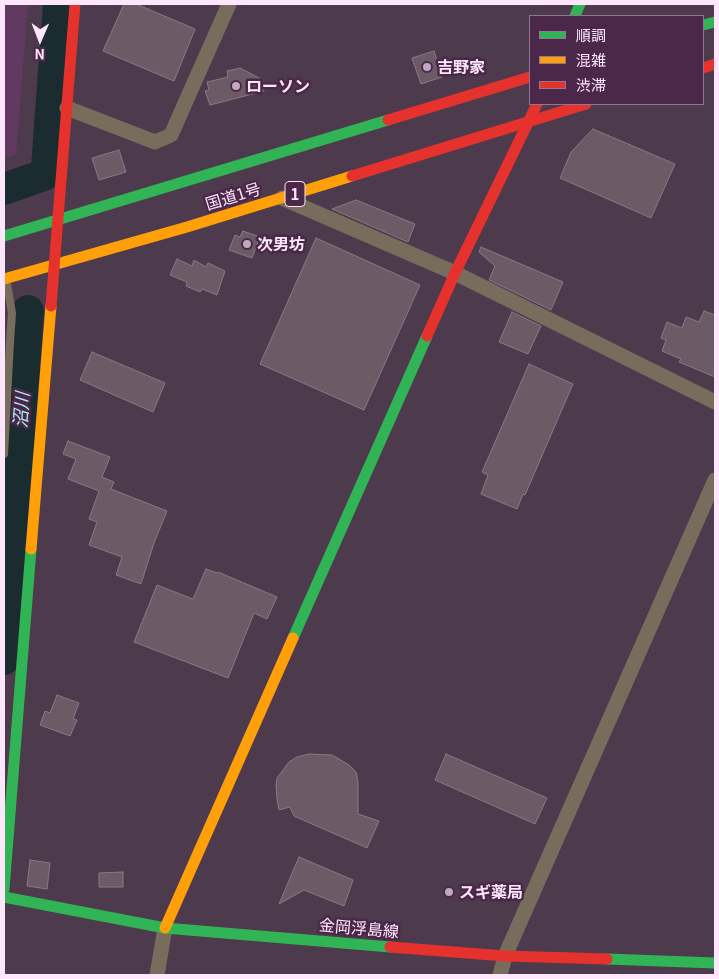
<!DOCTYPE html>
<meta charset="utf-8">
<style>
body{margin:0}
#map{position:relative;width:719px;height:979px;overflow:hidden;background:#4e3a4d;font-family:Georgia,"Noto Sans JP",serif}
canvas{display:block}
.frame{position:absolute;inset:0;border:5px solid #fee7fc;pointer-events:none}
.legend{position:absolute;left:529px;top:15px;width:175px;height:90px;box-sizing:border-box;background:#4b284a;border:1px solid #937491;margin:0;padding:6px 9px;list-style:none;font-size:15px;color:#fee7fc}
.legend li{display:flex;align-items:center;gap:10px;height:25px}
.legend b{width:25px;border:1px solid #937491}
.north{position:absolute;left:15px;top:15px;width:50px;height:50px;-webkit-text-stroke:4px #4b284a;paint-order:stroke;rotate:181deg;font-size:14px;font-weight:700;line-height:20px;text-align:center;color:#fee7fc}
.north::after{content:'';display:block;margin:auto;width:18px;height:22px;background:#fee7fc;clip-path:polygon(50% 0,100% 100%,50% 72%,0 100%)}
</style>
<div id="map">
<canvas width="719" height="979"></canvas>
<div class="frame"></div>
<ul class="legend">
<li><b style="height:6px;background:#30b455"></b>順調</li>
<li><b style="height:6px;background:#ff9f0a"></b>混雑</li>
<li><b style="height:6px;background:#e5322d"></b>渋滞</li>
</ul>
<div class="north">N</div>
</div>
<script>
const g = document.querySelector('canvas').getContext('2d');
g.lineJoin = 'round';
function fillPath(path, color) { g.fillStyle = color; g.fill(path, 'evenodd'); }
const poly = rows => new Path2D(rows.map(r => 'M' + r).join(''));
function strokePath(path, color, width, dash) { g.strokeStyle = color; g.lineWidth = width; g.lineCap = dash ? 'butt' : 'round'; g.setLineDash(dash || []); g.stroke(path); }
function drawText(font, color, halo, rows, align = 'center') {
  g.font = font + ' Georgia,"Noto Sans JP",serif'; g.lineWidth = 5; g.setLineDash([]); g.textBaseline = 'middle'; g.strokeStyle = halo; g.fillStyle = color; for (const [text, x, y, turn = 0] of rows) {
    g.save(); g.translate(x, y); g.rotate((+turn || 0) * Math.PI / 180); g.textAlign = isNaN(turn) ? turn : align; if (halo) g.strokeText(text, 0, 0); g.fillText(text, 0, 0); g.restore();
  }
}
fillPath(poly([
 [4,4,28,4,16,155,4,158]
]), '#603a60');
strokePath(poly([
 [4,189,44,175,47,167,59,4],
 [4,659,28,311]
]), '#1b2c31', 32);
const building = poly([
 [124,4,136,4,195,29,174,81,103,51,124,4],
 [434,51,442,77,421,84,412,58,434,51],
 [240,68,261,79,264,91,210,105,205,91,209,90,207,82,228,77,227,71,240,68],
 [593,129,675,164,651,218,560,178,571,152,593,129],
 [119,150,126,172,99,180,92,158,119,150],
 [356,200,415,224,408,242,332,209,356,200],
 [243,231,260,237,252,258,229,250,235,235,240,237,243,231],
 [316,238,420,285,364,410,260,364,316,238],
 [481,247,563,282,551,310,489,280,495,266,479,252,481,247],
 [177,259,192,266,194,260,206,267,208,263,225,271,217,295,202,289,200,292,186,286,187,282,170,275,177,259],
 [704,311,715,315,715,377,679,362,681,359,662,351,666,340,661,338,667,322,682,328,686,317,699,322,704,311],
 [512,312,541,326,528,354,499,342,512,312],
 [92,352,165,383,153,412,80,380,92,352],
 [529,364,573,384,525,495,523,494,517,509,481,494,488,475,482,472,529,364],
 [68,441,110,457,102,477,114,482,111,489,167,511,154,543,141,584,116,575,122,557,89,545,97,522,89,519,99,491,68,479,76,459,63,454,68,441],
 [206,569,217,573,218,572,277,597,267,619,254,613,228,678,134,642,157,585,193,599,206,569],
 [57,695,79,703,73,719,77,720,70,736,40,725,45,711,50,713,57,695],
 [309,754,332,755,349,765,356,772,358,782,358,814,379,821,367,848,294,816,290,807,279,810,277,799,276,785,277,778,289,762,297,757,309,754],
 [446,754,547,798,535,824,435,780,446,754],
 [299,857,353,880,344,906,304,890,279,904,299,857],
 [30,860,50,863,47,889,27,886,30,860],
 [123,872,123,887,99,887,99,873,123,872]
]);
fillPath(building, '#6c5a67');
strokePath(building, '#8b7885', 1);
strokePath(poly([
 [4,454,10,342,12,313,7,284]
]), '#786d5d', 8);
strokePath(poly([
 [67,108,155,142,171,135,229,4],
 [282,198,455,273,715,402],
 [157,975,165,928],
 [500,975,505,956,715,480]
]), '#786d5d', 15);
strokePath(poly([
 [575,16,580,4],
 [703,25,715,22],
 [4,236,388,120],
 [293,638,427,336],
 [4,889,31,549],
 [4,897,165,928,390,947],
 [607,959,715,963]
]), '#30b455', 11);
strokePath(poly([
 [4,279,187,227,352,176],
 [31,549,51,306],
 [165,928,293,638]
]), '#ff9f0a', 11);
strokePath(poly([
 [703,68,715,64],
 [388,120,530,77],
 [352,176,586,104],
 [51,306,75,4],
 [427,336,455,273,537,104],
 [390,947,505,956,607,959]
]), '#e5322d', 11);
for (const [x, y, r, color] of [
 [427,67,5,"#c0aabf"],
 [236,86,5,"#c0aabf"],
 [247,244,5,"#c0aabf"],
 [449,892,5,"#c0aabf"]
]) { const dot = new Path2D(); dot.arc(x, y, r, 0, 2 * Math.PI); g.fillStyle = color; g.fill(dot); strokePath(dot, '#4b284a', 2); }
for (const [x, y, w] of [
 [295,194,20]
]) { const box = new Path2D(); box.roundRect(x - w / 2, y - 12.5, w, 25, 4); g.fillStyle = '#4b284a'; g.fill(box); strokePath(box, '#fee7fc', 1); }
drawText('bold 15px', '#fee7fc', null, [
 ["1",295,194]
]);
drawText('bold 16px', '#fee7fc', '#4b284a', [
 ["吉野家",437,67],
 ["ローソン",246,86],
 ["次男坊",257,244],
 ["スギ薬局",459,892]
], 'left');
drawText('16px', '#fee7fc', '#4b284a', [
 ["国道1号",233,196,-17],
 ["金岡浮島線",359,928,5]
]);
drawText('italic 18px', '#adeef7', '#4b284a', [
 ["沼川",21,410,-86]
]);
</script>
